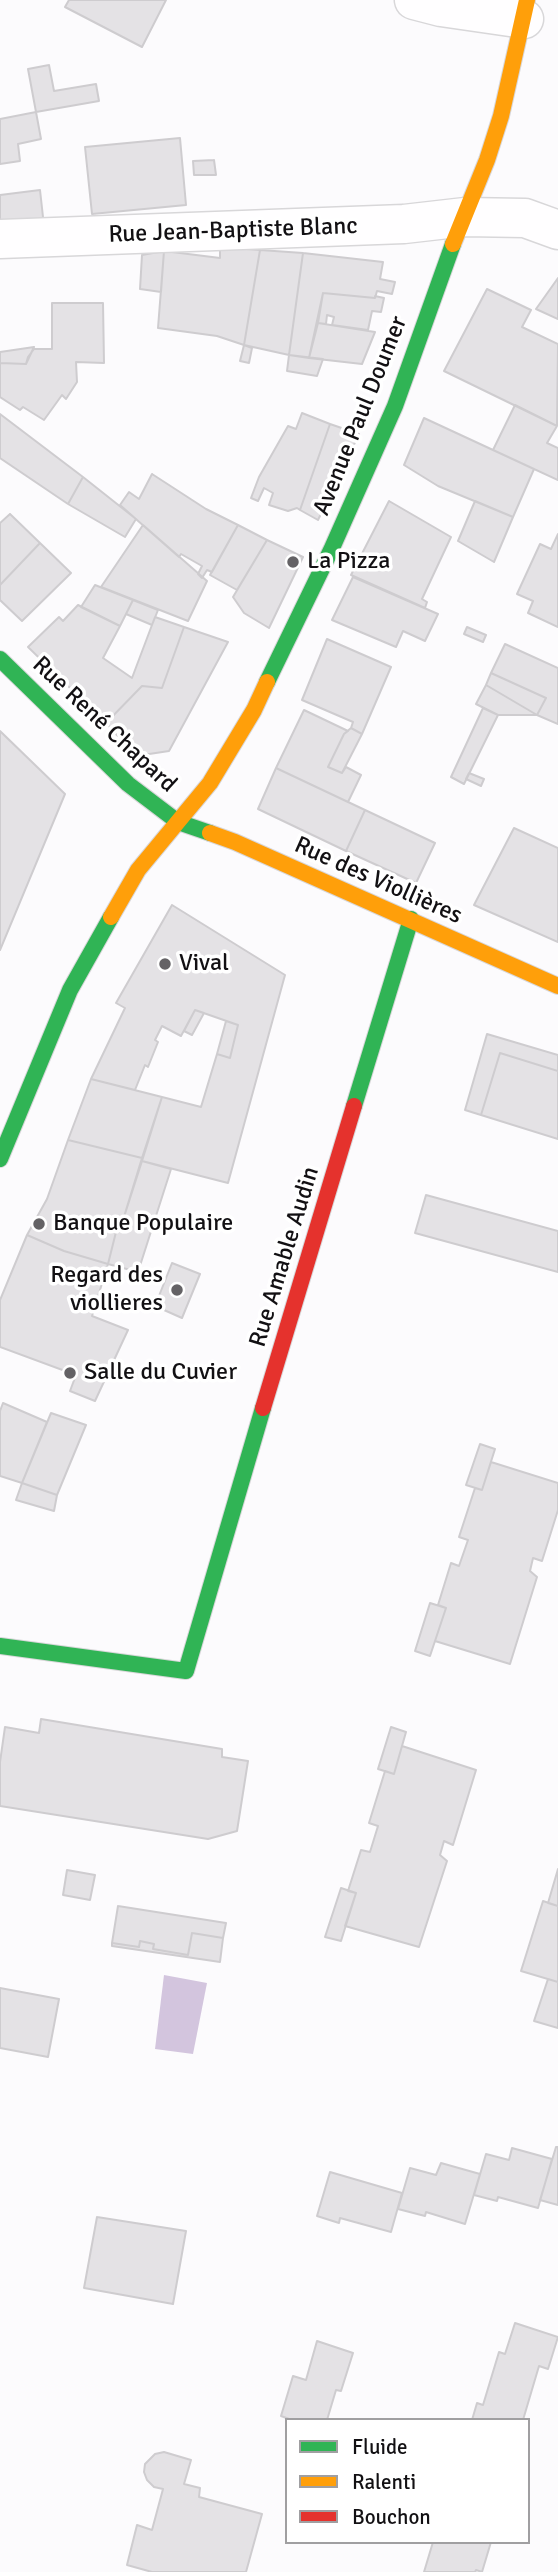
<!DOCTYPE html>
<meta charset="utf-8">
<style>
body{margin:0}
#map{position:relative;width:558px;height:2572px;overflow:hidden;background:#fcfbfd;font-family:Signika,sans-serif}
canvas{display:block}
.legend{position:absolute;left:285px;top:2418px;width:245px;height:126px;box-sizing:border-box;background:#fff;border:2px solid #a09fa1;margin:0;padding:9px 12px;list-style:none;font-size:21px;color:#121013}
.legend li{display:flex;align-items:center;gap:14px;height:35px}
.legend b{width:35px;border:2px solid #a09fa1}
</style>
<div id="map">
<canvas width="558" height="2572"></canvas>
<ul class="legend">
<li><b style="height:9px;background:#30b455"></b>Fluide</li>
<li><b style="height:9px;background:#ff9f0a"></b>Ralenti</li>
<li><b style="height:9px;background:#e5322d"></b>Bouchon</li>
</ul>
</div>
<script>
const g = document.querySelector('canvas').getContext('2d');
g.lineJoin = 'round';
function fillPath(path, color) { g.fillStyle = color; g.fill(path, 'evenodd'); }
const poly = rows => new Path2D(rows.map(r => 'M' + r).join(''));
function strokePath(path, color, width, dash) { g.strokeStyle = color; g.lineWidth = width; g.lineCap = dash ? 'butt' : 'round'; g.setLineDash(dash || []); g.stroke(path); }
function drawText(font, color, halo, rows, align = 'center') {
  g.font = font + ' Signika,sans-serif'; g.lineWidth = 7; g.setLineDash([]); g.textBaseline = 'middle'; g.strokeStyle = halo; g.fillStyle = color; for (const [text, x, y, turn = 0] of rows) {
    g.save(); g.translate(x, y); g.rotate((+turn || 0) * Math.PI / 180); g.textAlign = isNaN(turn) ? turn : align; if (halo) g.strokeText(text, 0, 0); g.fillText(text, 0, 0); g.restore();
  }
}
fillPath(poly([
 [164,1975,207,1983,193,2054,155,2049]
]), '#d3c5de');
const building = poly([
 [69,0,166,0,142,47,65,7,69,0],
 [49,65,54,91,96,84,99,101,36,112,28,69,49,65],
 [36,112,41,139,18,144,20,161,0,164,0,119,36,112],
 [180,138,186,205,92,214,85,147,180,138],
 [214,160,216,175,194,175,193,161,214,160],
 [40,190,43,217,34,224,0,225,0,195,40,190],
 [220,247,260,250,244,345,217,336,158,328,164,251,220,258,220,247],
 [260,250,303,253,289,355,244,345,260,250],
 [164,251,161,292,140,289,142,255,164,251],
 [303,253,383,262,380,279,395,282,392,294,377,291,375,298,323,293,309,358,289,355,303,253],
 [558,278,558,319,536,309,558,278],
 [487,289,531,310,522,327,558,344,557,426,444,371,487,289],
 [323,293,375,298,375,296,384,298,381,312,372,311,368,330,332,325,334,317,327,315,326,324,318,323,323,293],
 [52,303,103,303,104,363,76,362,77,382,66,399,62,395,44,420,23,407,20,410,0,397,0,363,26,364,28,357,34,349,52,349,52,303],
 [318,323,375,332,362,364,309,358,318,323],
 [244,345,252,348,249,363,240,361,244,345],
 [34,347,26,364,0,363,0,352,34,347],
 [289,355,323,359,317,376,287,371,289,355],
 [515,405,557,426,547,443,558,448,558,480,493,450,515,405],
 [302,413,330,424,300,510,297,508,288,511,269,505,273,493,264,488,258,501,251,498,259,477,288,426,296,429,302,413],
 [0,414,83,477,68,504,0,458,0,414],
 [424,418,534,469,513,517,438,486,404,465,424,418],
 [330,424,359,434,318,520,300,510,330,424],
 [152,474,206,509,238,525,212,572,207,570,202,578,198,574,202,566,181,554,179,557,120,505,129,492,139,499,152,474],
 [83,477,136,519,125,537,68,504,83,477],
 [389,501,451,537,422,599,427,602,425,608,351,575,389,501],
 [475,501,513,517,494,562,458,541,475,501],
 [10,514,40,543,0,585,0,523,10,514],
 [143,525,207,581,188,621,101,587,143,525],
 [238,525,267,540,237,590,210,575,238,525],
 [558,534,558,627,528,613,533,601,517,594,540,544,551,549,558,534],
 [267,540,303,557,269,628,244,613,233,597,267,540],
 [40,543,71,573,22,621,0,600,0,585,40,543],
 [353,577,438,614,425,641,403,631,396,647,332,620,353,577],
 [95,585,133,600,120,626,81,607,95,585],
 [133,600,158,610,152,625,126,614,133,600],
 [78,605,120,626,103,658,132,678,155,617,184,627,162,688,142,686,106,723,28,647,59,617,63,621,78,605],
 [184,627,228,642,169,751,136,756,106,723,142,686,162,688,184,627],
 [467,627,486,635,483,642,464,634,467,627],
 [327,639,391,667,362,734,351,728,353,722,302,700,327,639],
 [505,644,558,668,558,724,537,715,546,698,491,673,505,644],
 [491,673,546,698,537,715,486,685,491,673],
 [486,685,537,715,498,715,476,704,486,685],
 [483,708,498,715,464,784,451,777,483,708],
 [304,710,348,731,344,734,328,767,342,773,346,767,361,775,348,802,276,768,304,710],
 [351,728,362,734,342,773,328,767,344,734,351,728],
 [0,731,65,794,0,950,0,731],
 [276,768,365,810,346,851,258,809,276,768],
 [469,773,484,779,481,786,466,779,469,773],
 [365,810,435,843,416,883,346,851,365,810],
 [514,828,558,848,558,942,474,905,514,828],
 [172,905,285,975,228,1183,142,1161,162,1097,201,1107,217,1054,230,1058,238,1025,195,1010,181,1036,162,1026,155,1040,158,1042,148,1067,145,1065,135,1090,91,1079,125,1008,116,1003,172,905],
 [195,1010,204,1013,192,1035,184,1031,195,1010],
 [226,1021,238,1025,230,1058,217,1054,226,1021],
 [487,1034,558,1055,558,1071,500,1053,481,1115,465,1110,487,1034],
 [500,1053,558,1071,558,1139,481,1115,500,1053],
 [91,1079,162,1097,142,1158,68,1140,91,1079],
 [68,1140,142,1158,123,1220,119,1220,108,1264,64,1251,27,1235,47,1199,68,1140],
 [142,1161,171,1169,138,1272,108,1264,119,1220,123,1220,142,1161],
 [426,1195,558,1231,558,1272,415,1233,426,1195],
 [27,1235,64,1251,108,1264,92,1316,128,1330,95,1401,70,1391,76,1375,0,1347,0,1300,27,1235],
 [172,1263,200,1274,182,1318,155,1306,172,1263],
 [3,1403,47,1422,22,1483,0,1476,0,1411,3,1403],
 [51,1413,86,1425,57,1495,22,1483,51,1413],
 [480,1444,495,1449,482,1490,466,1485,480,1444],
 [491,1462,558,1483,558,1510,542,1561,533,1558,530,1571,537,1577,510,1664,435,1641,446,1608,438,1605,451,1563,459,1566,468,1540,459,1537,475,1488,482,1490,491,1462],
 [22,1483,57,1495,54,1511,16,1500,22,1483],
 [430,1603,446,1608,430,1656,415,1651,430,1603],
 [41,1719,222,1749,222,1757,248,1761,237,1831,208,1839,0,1806,0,1762,5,1727,39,1733,41,1719],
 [391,1727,406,1732,394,1774,378,1769,391,1727],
 [402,1746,476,1770,453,1845,444,1841,440,1855,447,1861,419,1947,345,1926,356,1893,348,1891,361,1850,370,1852,378,1826,369,1823,385,1771,394,1774,402,1746],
 [558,1869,558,1906,548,1903,558,1869],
 [67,1870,95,1875,90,1900,63,1895,67,1870],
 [341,1888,356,1893,341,1941,325,1937,341,1888],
 [543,1901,558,1906,558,1982,521,1971,543,1901],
 [118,1906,226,1923,223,1938,192,1933,188,1955,153,1949,154,1944,140,1941,139,1947,112,1943,118,1906],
 [192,1933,223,1938,220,1962,112,1946,112,1943,139,1947,140,1941,154,1944,153,1949,188,1955,192,1933],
 [548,1979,558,1982,558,2028,534,2021,548,1979],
 [0,1988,59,1999,48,2057,0,2048,0,1988],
 [556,2147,558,2147,558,2205,540,2200,556,2147],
 [512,2148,552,2159,538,2208,498,2197,497,2201,474,2195,486,2154,509,2160,512,2148],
 [441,2163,480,2174,465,2224,426,2212,425,2216,398,2209,410,2168,436,2175,441,2163],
 [330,2172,402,2193,391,2232,340,2218,339,2223,317,2216,330,2172],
 [97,2217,186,2231,173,2304,84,2288,97,2217],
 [515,2323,558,2337,548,2369,539,2366,523,2420,472,2420,477,2403,483,2405,499,2352,505,2354,515,2323],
 [317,2341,353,2353,341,2391,336,2390,327,2420,292,2420,281,2416,293,2376,306,2380,317,2341],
 [164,2452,191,2460,184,2484,200,2488,199,2497,262,2514,246,2572,152,2572,127,2565,137,2525,152,2530,163,2489,154,2487,147,2480,144,2472,145,2464,155,2454,164,2452],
 [433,2542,491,2542,482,2572,476,2570,475,2572,424,2572,433,2542]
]);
fillPath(building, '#e4e2e5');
strokePath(building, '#cecccf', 2);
const street = poly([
 [414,0,441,7,524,19],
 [0,239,404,224,465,217,525,218,558,230]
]);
const fast = poly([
 [0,659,128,784,178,822,210,833],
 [267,682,332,548,395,406,453,244],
 [354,1106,411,919],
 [0,1159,70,990,111,917],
 [0,1646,186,1671,263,1408]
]);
const slow = poly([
 [453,244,487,160,501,116,527,0],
 [210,833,235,842,558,986],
 [111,917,138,870,210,783,254,710,267,682]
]);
const jam = poly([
 [263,1408,354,1106]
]);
strokePath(street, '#d8d7d9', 41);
strokePath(fast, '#d8d7d9', 18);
strokePath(slow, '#d8d7d9', 18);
strokePath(jam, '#d8d7d9', 18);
strokePath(street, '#fffeff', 38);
strokePath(fast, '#30b455', 16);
strokePath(slow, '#ff9f0a', 16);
strokePath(jam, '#e5322d', 16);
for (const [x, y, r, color] of [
 [293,562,7,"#646265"],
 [165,964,7,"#646265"],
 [39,1224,7,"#646265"],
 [177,1290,7,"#646265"],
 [70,1373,7,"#646265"]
]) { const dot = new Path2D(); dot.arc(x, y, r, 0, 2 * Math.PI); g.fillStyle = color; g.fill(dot); strokePath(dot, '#fff', 2.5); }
drawText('24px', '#121013', '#fff', [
 ["Rue Jean-Baptiste Blanc",233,231,-2],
 ["Avenue Paul Doumer",361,416,-68],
 ["Rue René Chapard",104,725,43],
 ["Rue des Viollières",378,881,24],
 ["Rue Amable Audin",285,1257,-73]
]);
drawText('24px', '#121013', '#fff', [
 ["La Pizza",307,562],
 ["Vival",179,964],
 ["Banque Populaire",53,1224],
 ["Regard des",163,1276,"right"],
 ["viollieres",163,1304,"right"],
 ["Salle du Cuvier",84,1373]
], 'left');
</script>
